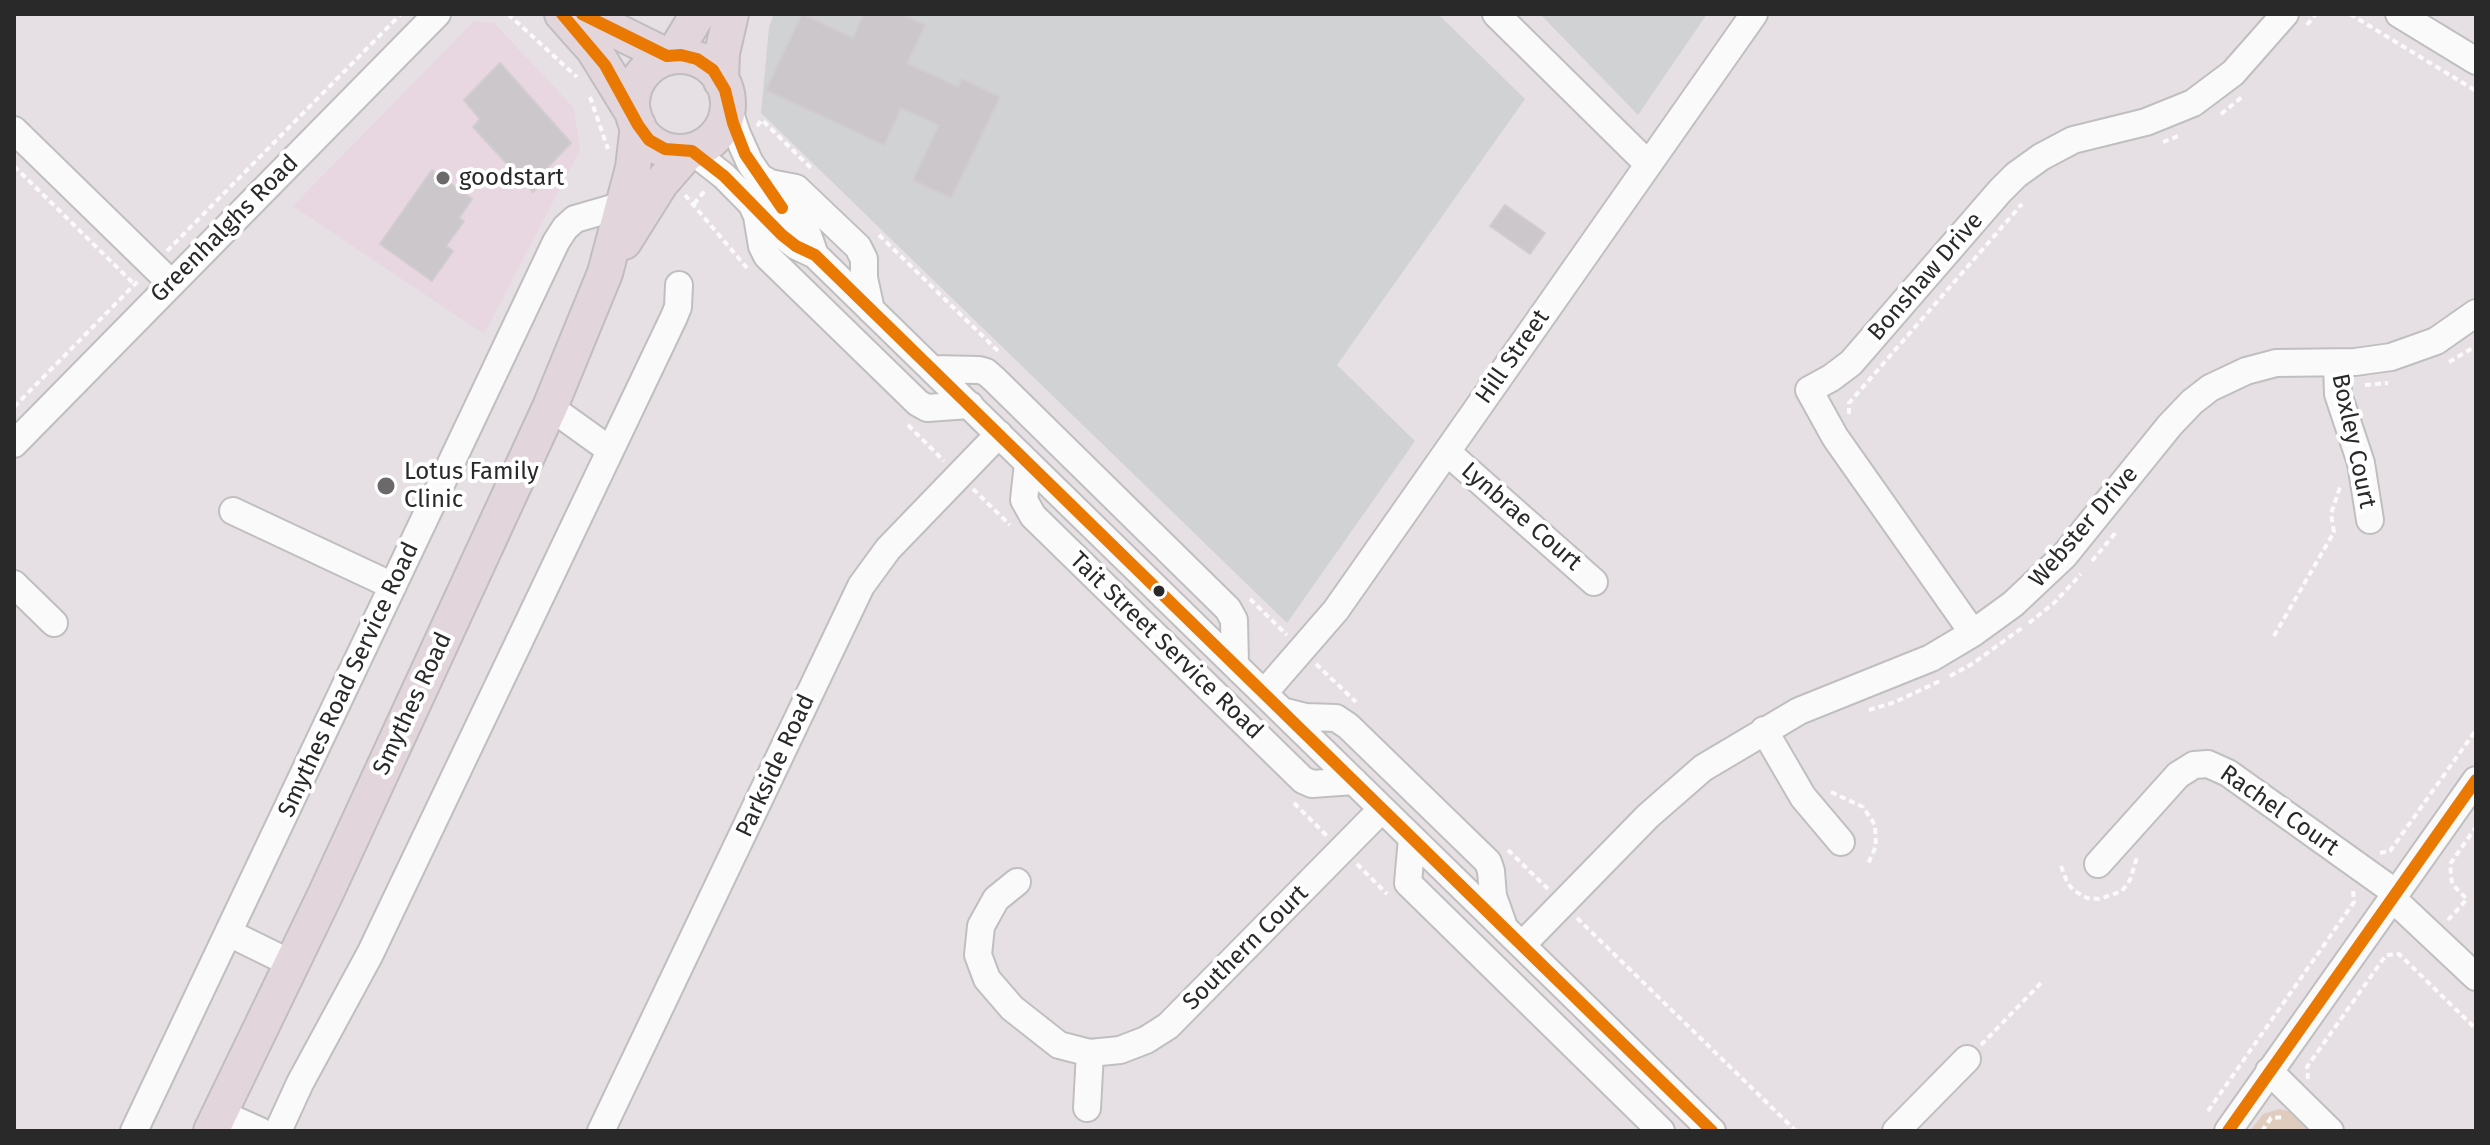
<!DOCTYPE html>
<style>
body{margin:0}
#map{position:relative;width:2490px;height:1145px;overflow:hidden;background:#e6e0e4;font-family:"Fira Sans",sans-serif}
canvas{display:block}
.frame{position:absolute;inset:0;border:16px solid #292929;pointer-events:none}
</style>
<div id="map">
<canvas width="2490" height="1145"></canvas>
<div class="frame"></div>
</div>
<script>
const g = document.querySelector('canvas').getContext('2d');
g.lineJoin = 'round';
function fillPath(path, color) { g.fillStyle = color; g.fill(path, 'evenodd'); }
const poly = rows => new Path2D(rows.map(r => 'M' + r).join(''));
function strokePath(path, color, width, dash) { g.strokeStyle = color; g.lineWidth = width; g.lineCap = dash ? 'butt' : 'round'; g.setLineDash(dash || []); g.stroke(path); }
function drawText(font, color, halo, rows, align = 'center') {
  g.font = font + ' "Fira Sans",sans-serif'; g.lineWidth = 8; g.setLineDash([]); g.textBaseline = 'middle'; g.strokeStyle = halo; g.fillStyle = color; for (const [text, x, y, turn = 0] of rows) {
    g.save(); g.translate(x, y); g.rotate((+turn || 0) * Math.PI / 180); g.textAlign = isNaN(turn) ? turn : align; if (halo) g.strokeText(text, 0, 0); g.fillText(text, 0, 0); g.restore();
  }
}
fillPath(poly([
 [774,14,1438,14,1525,99,1337,365,1415,441,1287,623,761,113,769,27],
 [1540,14,1707,14,1638,115]
]), '#d1d2d4');
fillPath(poly([
 [474,21,494,23,574,108,580,150,484,334,293,206]
]), '#e8d6e0');
fillPath(poly([
 [2279,1109,2292,1112,2312,1131,2250,1131,2263,1114]
]), '#e0ccbe');
const building = poly([
 [802,14,853,38,864,14,901,14,925,25,907,63,958,87,962,79,1000,97,951,198,913,180,939,125,901,108,884,145,766,90,802,14],
 [500,63,571,143,544,171,550,175,533,192,473,127,480,119,464,100,500,63],
 [432,170,472,199,459,218,464,221,446,246,453,251,432,281,380,244,432,170],
 [1505,205,1545,233,1530,254,1490,226,1505,205]
]);
fillPath(building, '#ccc7ca');
strokePath(building, '#d1cccf', 2);
const minor = poly([
 [1496,14,1648,164],
 [2399,14,2476,61],
 [727,104,737,134,750,163,775,199,808,235,815,255],
 [14,130,171,283],
 [692,151,724,176,782,235,796,246,815,255,1712,1131],
 [758,176,770,183,796,188,858,247,864,259,864,278,871,310],
 [753,207,757,216,762,246,767,256,918,403,927,408,970,405],
 [2337,363,2338,394,2361,463,2370,520],
 [932,369,979,370,986,372,994,379,1228,609,1234,620,1235,664],
 [550,407,610,450],
 [14,444,437,14],
 [1447,452,1594,582],
 [1028,463,1024,500,1033,516,1303,780,1312,784,1354,781],
 [233,511,393,586],
 [14,584,54,623],
 [1973,633,1835,437,1809,390,1831,378,1851,363,2000,191,2016,175,2041,157,2073,140,2146,122,2193,103,2233,73,2285,14],
 [1264,693,1336,610,1754,14],
 [1282,711,1306,717,1336,718,1348,726,1488,862,1491,871,1493,896,1503,924],
 [1764,730,1803,797,1841,842],
 [1412,838,1408,883,1661,1131],
 [2098,864,2178,775,2194,765,2208,764,2228,773,2396,893],
 [1017,882,996,899,981,926,978,955,987,979,1012,1008,1059,1045,1090,1053,1120,1050,1146,1040,1168,1026,1382,809],
 [2392,898,2476,977],
 [229,933,292,964],
 [1522,945,1648,816,1703,768,1799,711,1931,658,1973,633,2013,604,2064,556,2170,425,2192,402,2210,388,2246,371,2276,363,2355,362,2391,357,2436,341,2476,313],
 [2269,1071,2330,1131],
 [1087,1108,1090,1053],
 [220,1113,260,1131],
 [134,1131,556,242,565,228,575,219,613,208,625,200],
 [278,1131,300,1083,370,954,674,317,678,307,679,285],
 [601,1131,861,586,888,549,999,434],
 [1896,1131,1967,1059],
 [2228,1131,2476,780]
]);
const major = poly([
 [562,14,594,50,634,115],
 [582,14,667,56],
 [673,55,698,14],
 '632 104a48 48 0 1 1 96 0a48 48 0 1 1-96 0Z',
 [721,81,722,53,731,14],
 [624,242,661,183,688,152],
 [211,1131,326,893,550,407,605,273,633,168,638,125]
]);
strokePath(minor, '#c0bfc0', 30);
strokePath(major, '#bfbdbe', 38);
strokePath(poly([
 [508,14,577,77],
 [2350,14,2476,91],
 [2307,25,2316,14],
 [590,97,608,149],
 [2221,114,2242,97],
 [757,126,762,120,813,170],
 [2163,142,2181,135],
 [14,166,134,284],
 [685,195,747,268],
 [694,204,706,189],
 [879,235,999,352],
 [167,251,401,14],
 [2449,362,2476,346],
 [2365,385,2388,383],
 [14,407,139,280],
 [1849,414,1849,403,2022,204],
 [908,425,944,461],
 [973,489,1010,525],
 [2092,561,2117,531],
 [1250,599,1287,635],
 [2029,623,2054,603,2081,574],
 [2274,636,2334,532,2331,514,2341,484],
 [1316,664,1356,702],
 [1950,676,1972,664,2022,628],
 [1869,710,1895,702,1942,680],
 [1831,792,1863,807,1875,825,1876,846,1868,864],
 [1294,803,1327,836],
 [1508,850,1548,889],
 [2380,853,2390,851,2476,730],
 [1357,864,1387,894],
 [2061,866,2067,882,2073,890,2087,898,2100,899,2122,891,2130,880,2137,857],
 [1577,918,1796,1131],
 [2448,920,2467,899,2452,884,2450,864,2476,827],
 [1981,1045,2041,983],
 [2308,1079,2307,1067,2386,955,2399,954,2476,1029],
 [2208,1111,2354,902,2353,889],
 [2262,1131,2271,1118,2285,1117]
]), '#fbfafb', 4, [6, 4]);
strokePath(minor, '#fbfafb', 26);
strokePath(major, '#e3d5dc', 34);
strokePath(poly([
 [562,14,605,65,638,125,649,140,665,149,692,151,724,176,782,235,796,246,815,255,1712,1131],
 [582,14,667,56,681,55,697,59,713,70,725,90,733,123,745,154,782,208],
 [2228,1131,2476,780]
]), '#ea7904', 12);
for (const [x, y, r, color] of [
 [443,178,8,"#6b696a"],
 [386,486,10,"#6b696a"],
 [1159,591,7,"#292929"]
]) { const dot = new Path2D(); dot.arc(x, y, r, 0, 2 * Math.PI); g.fillStyle = color; g.fill(dot); strokePath(dot, '#fff', 3); }
drawText('24px', '#292929', '#fff', [
 ["goodstart",459,178],
 ["Lotus Family",404,472],
 ["Clinic",404,500]
], 'left');
drawText('24px', '#292929', '#fff', [
 ["Greenhalghs Road",225,229,-45],
 ["Bonshaw Drive",1926,277,-49],
 ["Hill Street",1513,357,-55],
 ["Boxley Court",2353,441,78],
 ["Lynbrae Court",1521,517,41],
 ["Webster Drive",2084,527,-49],
 ["Tait Street Service Road",1166,646,44],
 ["Smythes Road Service Road",349,680,-65],
 ["Smythes Road",413,704,-65],
 ["Parkside Road",776,766,-65],
 ["Rachel Court",2279,811,35],
 ["Southern Court",1246,948,-45]
]);
</script>
